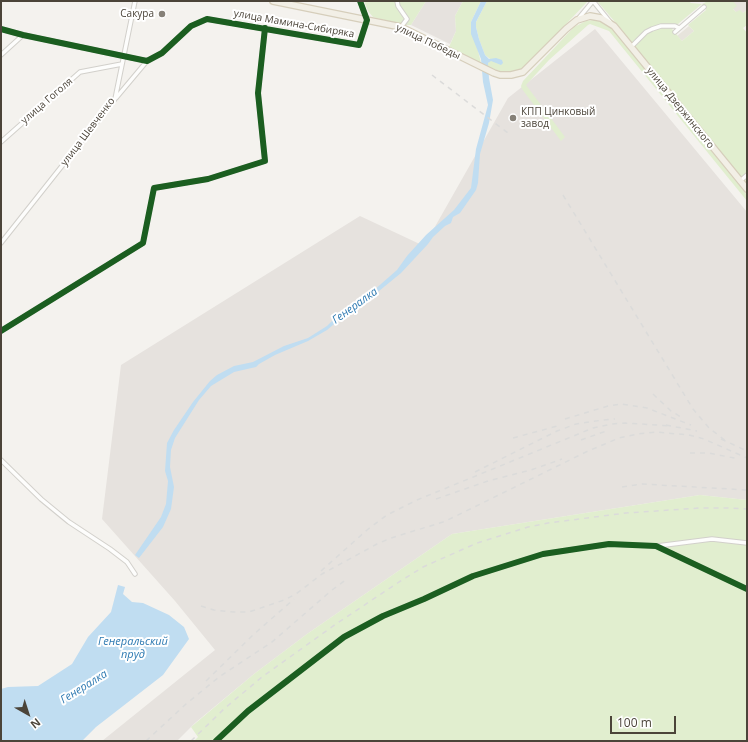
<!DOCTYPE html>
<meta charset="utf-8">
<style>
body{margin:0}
#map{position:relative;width:748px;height:742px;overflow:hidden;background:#f4f2ee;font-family:"Open Sans",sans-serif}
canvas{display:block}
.frame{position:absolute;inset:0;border:2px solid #4b4439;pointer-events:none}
.north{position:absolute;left:8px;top:694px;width:40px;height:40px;-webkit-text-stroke:3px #fff;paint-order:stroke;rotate:141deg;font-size:11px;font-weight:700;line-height:16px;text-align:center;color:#4b4439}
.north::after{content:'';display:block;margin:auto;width:14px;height:18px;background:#4b4439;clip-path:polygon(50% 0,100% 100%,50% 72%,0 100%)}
.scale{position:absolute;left:610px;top:716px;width:66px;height:18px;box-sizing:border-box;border:2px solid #4b4439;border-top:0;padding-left:5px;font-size:12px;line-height:14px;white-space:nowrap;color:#4b4439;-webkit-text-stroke:3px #fff;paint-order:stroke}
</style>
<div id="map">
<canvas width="748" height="742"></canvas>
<div class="frame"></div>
<div class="north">N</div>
<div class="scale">100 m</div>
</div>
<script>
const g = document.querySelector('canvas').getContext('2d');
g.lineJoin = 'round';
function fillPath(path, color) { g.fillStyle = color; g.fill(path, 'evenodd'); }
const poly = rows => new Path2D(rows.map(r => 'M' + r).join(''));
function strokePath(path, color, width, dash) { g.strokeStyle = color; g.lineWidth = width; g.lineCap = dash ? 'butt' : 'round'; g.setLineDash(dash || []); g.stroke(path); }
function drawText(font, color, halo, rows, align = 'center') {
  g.font = font + ' "Open Sans",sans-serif'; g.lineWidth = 4; g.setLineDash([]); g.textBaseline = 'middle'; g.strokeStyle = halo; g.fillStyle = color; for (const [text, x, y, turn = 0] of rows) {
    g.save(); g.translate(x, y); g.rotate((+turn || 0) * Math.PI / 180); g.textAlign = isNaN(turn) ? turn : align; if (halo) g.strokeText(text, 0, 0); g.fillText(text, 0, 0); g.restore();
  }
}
fillPath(poly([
 [733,1,747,1,747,10,743,13,736,12,733,9],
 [689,26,694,31,682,41,677,36]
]), '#e7e4dc');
fillPath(poly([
 [426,1,463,1,455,16,456,31,450,44,411,25],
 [595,29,747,212,747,500,700,495,452,534,307,634,254,674,195,723,177,741,102,741,215,650,175,601,102,519,121,365,360,216,424,246,508,98]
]), '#e6e2de');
fillPath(poly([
 [364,1,426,1,411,25,403,25,373,17,368,11],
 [463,1,481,1,471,22,481,63,449,47,456,31,455,16],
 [487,1,588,1,531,61,521,69,512,72,503,72,488,67,488,63,491,60,494,62,485,55,479,39,476,27,476,22],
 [597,1,688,1,691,3,702,4,708,1,733,1,737,6,733,9,736,12,740,10,743,13,747,10,747,25,743,28,747,33,747,185,621,29],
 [702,4,706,10,688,25,694,31,682,41,672,29],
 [593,20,601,21,608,25,616,33,747,195,747,201,609,31,590,24,588,25,549,60,526,85,565,137,561,141,522,89,521,86,523,81,574,27,586,21],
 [700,495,747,500,747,741,194,741,198,737,191,727,254,674,307,634,452,534]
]), '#e1eecf');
fillPath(poly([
 [481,1,487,1,476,22,476,27,479,39,485,55,489,59,496,58,502,60,503,63,501,65,491,61,488,63,489,78,493,100,489,123,480,154,478,183,476,190,460,213,453,217,451,223,445,226,433,237,428,244,401,273,368,300,347,313,327,330,308,341,275,355,259,364,256,367,234,372,211,386,199,400,175,438,171,450,170,467,174,487,171,509,163,527,139,558,135,555,161,517,166,504,168,481,165,471,167,443,174,430,193,402,210,381,217,375,234,366,253,362,284,346,308,338,327,326,342,311,365,298,397,270,407,256,426,235,454,210,471,188,476,149,488,105,483,82,481,59,471,34,471,22],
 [118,585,125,587,123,594,132,602,143,603,169,615,184,627,189,639,163,675,96,727,82,741,1,741,1,689,8,687,38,686,72,664,88,637,111,612]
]), '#c0ddf1');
const street = poly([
 [397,1,398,6,407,19,401,27],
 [593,1,610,22],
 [578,19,593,1],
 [1,29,23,35,147,61,162,53,191,26,207,19,359,45,367,20,360,1],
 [675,32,704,7],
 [631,47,646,32,652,29,661,26,675,26,679,28],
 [1,55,23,35],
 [116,98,147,61],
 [1,142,80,72,122,64],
 [740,181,747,175],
 [1,243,115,99,135,1],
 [1,331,143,243,154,188,208,179,265,161,258,93,265,28],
 [1,460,41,499,69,522,110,549,127,562,135,574],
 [657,546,712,539,747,543],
 [216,741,248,711,344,637,383,616,424,599,473,576,543,554,609,544,656,546,747,589]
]);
const primary = poly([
 [273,1,401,27,494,73,500,75,511,75,523,72,566,29,577,20,590,16,601,18,614,26,747,189]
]);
strokePath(street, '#d2d0cb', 5.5);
strokePath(primary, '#d6cebb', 8);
strokePath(street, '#fdfdfc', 3.5);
strokePath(primary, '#f2efe6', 5.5);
strokePath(poly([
 [432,75,508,133],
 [563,195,693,409,709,428,726,441],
 [653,394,671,411,681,417],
 [565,419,608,406,621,404,647,408,691,425],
 [666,425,697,431],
 [513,438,561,425],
 [721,439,747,451],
 [581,440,609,430],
 [690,453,709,453,739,459],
 [475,472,557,431,576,424,603,420,615,419],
 [622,487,642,484,747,490],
 [436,499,488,481,531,470,562,459],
 [321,571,367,530,387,515,417,500,593,428,612,424,625,423,671,426],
 [201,606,214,610,234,612,249,612,284,600,296,594,322,574,377,544,391,538,443,522,456,516,586,452,619,438,638,434,656,432,689,435,704,439,747,458],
 [206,681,253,635,294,599],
 [146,741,186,704,219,677,272,642,332,590,347,579],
 [191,741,225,708,262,677,336,624,399,582,423,567,477,543,528,527,548,523,626,513,700,508,726,508,747,509]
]), '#dbdbda', 1.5, [5, 5]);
strokePath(poly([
 [1,29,23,35,147,61,162,53,191,26,207,19,359,45,367,20,360,1],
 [1,331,143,243,154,188,208,179,265,161,258,93,265,28],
 [216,741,248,711,344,637,383,616,424,599,473,576,543,554,609,544,656,546,747,589]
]), '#1b5e20', 6);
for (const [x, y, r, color] of [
 [162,14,4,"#868178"],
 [513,118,4,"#868178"]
]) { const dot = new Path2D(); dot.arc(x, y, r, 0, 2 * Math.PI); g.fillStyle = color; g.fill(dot); strokePath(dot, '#fff', 1.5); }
drawText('10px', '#4b4439', '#fff', [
 ["Сакура",154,14],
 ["КПП Цинковый",521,112,"left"],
 ["завод",521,124,"left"]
], 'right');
drawText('10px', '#4b4439', '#fff', [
 ["улица Мамина-Сибиряка",294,24,10],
 ["улица Победы",428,42,25],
 ["улица Гоголя",47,101,-41],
 ["улица Дзержинского",680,108,51],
 ["улица Шевченко",88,132,-53]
]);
drawText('italic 11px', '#2e7ab2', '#fff', [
 ["Генералка",355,306,-36],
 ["Генеральский",133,642],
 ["пруд",133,655],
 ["Генералка",84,687,-32]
]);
</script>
